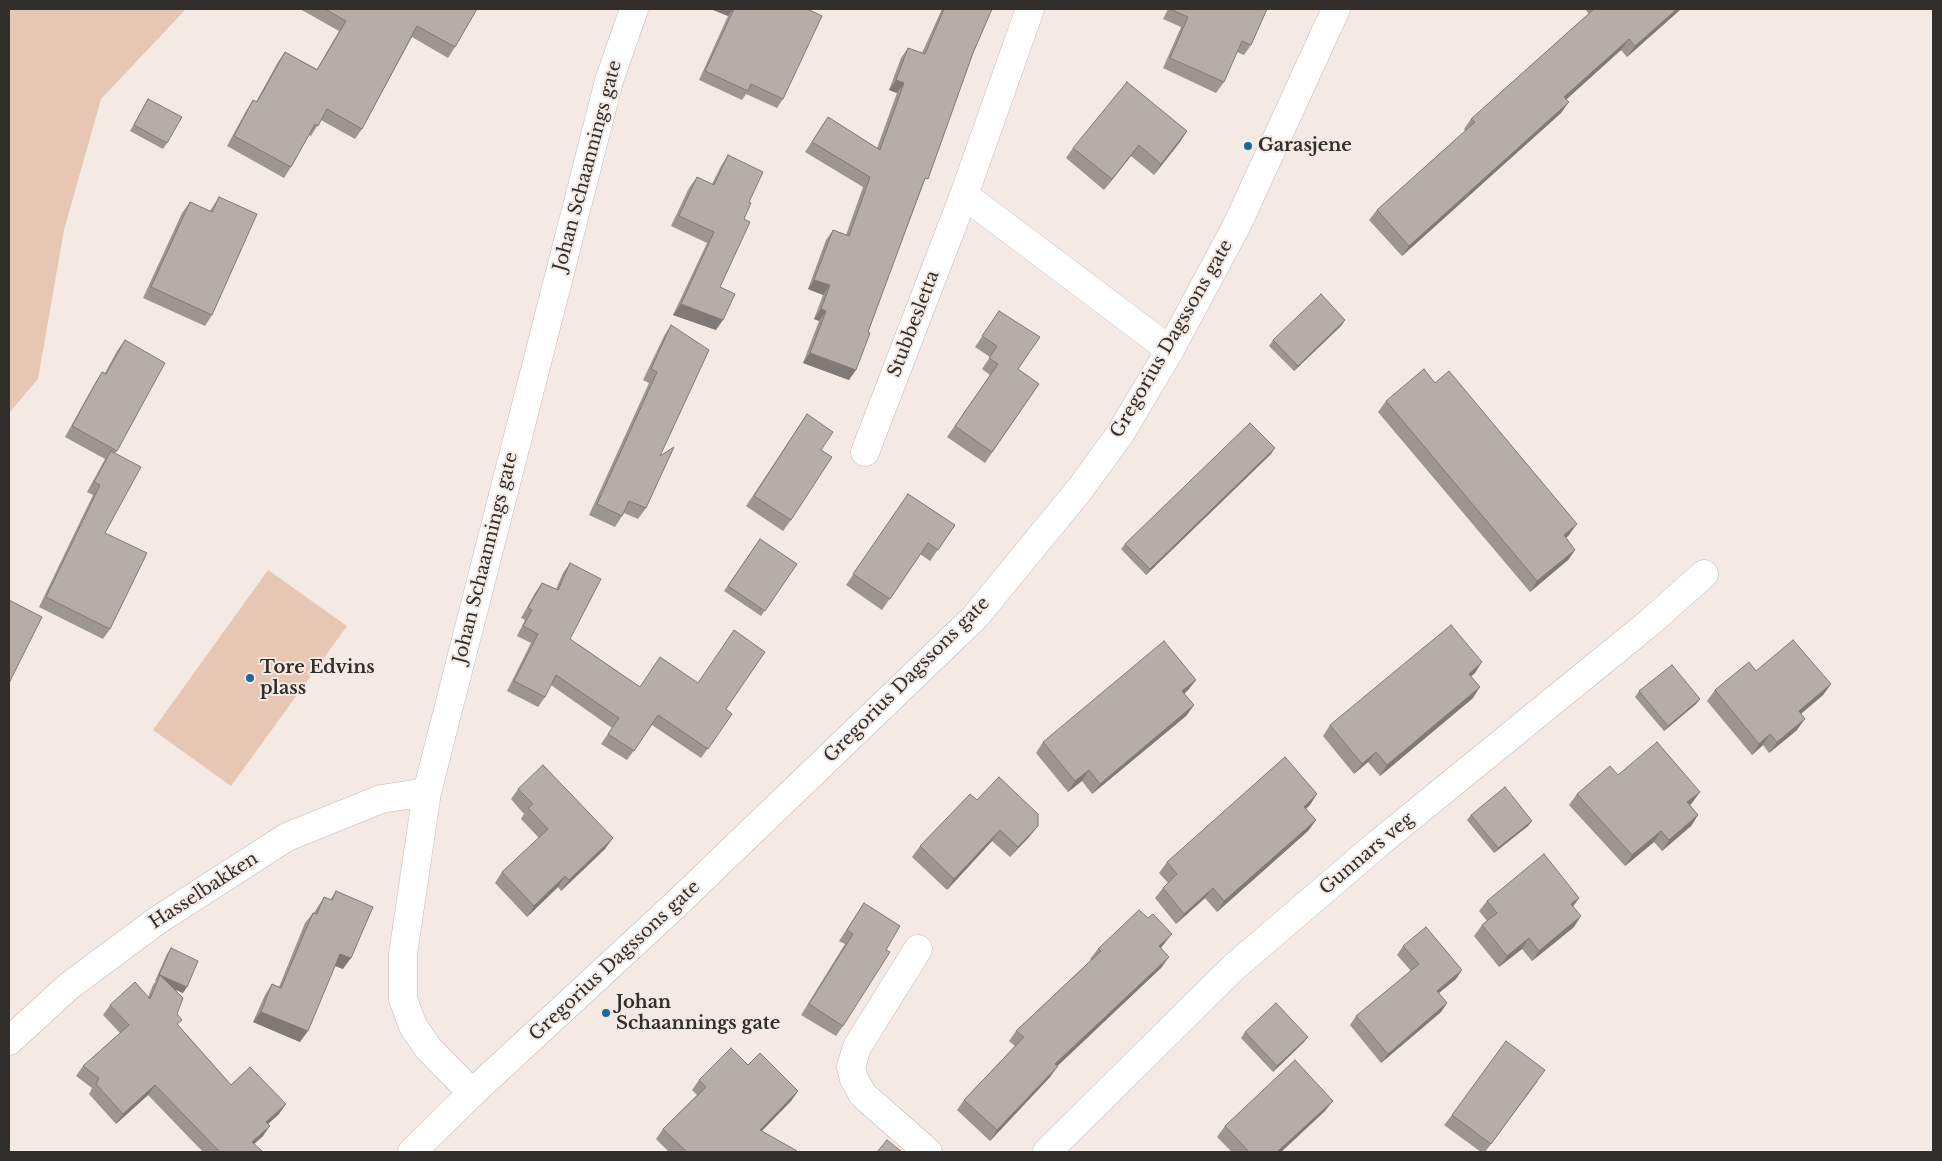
<!DOCTYPE html>
<style>
body{margin:0}
#map{position:relative;width:1942px;height:1161px;overflow:hidden;background:#f4e9e3;font-family:"Libre Baskerville",serif}
canvas{display:block}
.frame{position:absolute;inset:0;border:10px solid #322e2c;pointer-events:none}
</style>
<div id="map">
<canvas width="1942" height="1161"></canvas>
<div class="frame"></div>
</div>
<script>
const g = document.querySelector('canvas').getContext('2d');
g.lineJoin = 'round';
function fillPath(path, color) { g.fillStyle = color; g.fill(path, 'evenodd'); }
const poly = rows => new Path2D(rows.map(r => 'M' + r).join(''));
function strokePath(path, color, width, dash) { g.strokeStyle = color; g.lineWidth = width; g.lineCap = dash ? 'butt' : 'round'; g.setLineDash(dash || []); g.stroke(path); }
function drawText(font, color, halo, rows, align = 'center') {
  g.font = font + ' "Libre Baskerville",serif'; g.lineWidth = 4; g.setLineDash([]); g.textBaseline = 'middle'; g.strokeStyle = halo; g.fillStyle = color; for (const [text, x, y, turn = 0] of rows) {
    g.save(); g.translate(x, y); g.rotate((+turn || 0) * Math.PI / 180); g.textAlign = isNaN(turn) ? turn : align; if (halo) g.strokeText(text, 0, 0); g.fillText(text, 0, 0); g.restore();
  }
}
fillPath(poly([
 [9,9,186,9,101,99,64,230,38,379,9,413],
 [268,570,347,626,231,786,153,730]
]), '#e8c6b4');
const minor = poly([
 [964,195,1170,350],
 [865,452,964,195,1030,9],
 [918,949,857,1047,851,1067,854,1079,863,1095,928,1152],
 [9,1041,69,986,158,920,287,837,381,799,427,792],
 [472,1093,428,1048,413,1026,403,999,403,954,427,792,609,81,634,9],
 [1047,1152,1234,967,1380,842,1649,623,1704,574]
]);
const tertiary = poly([
 [412,1152,472,1093,672,908,975,617,1080,489,1120,434,1170,350,1237,225,1336,9]
]);
strokePath(minor, '#c4b9b4', 29);
strokePath(tertiary, '#c4b9b4', 29);
strokePath(minor, '#fff', 28);
strokePath(tertiary, '#fff', 28);
fillPath(poly([
 [300,9,477,9,455,47,448,58,412,37,362,129,355,139,321,120,311,136,309,135,291,167,284,178,227,146,246,111,253,100,256,102,278,62,285,52,317,69,339,31],
 [711,9,807,9,783,99,777,108,746,94,742,100,699,80,728,16],
 [942,9,992,9,973,53,849,380,803,363,819,321,814,319,823,295,808,289,826,240,833,230,846,235,863,187,805,152,828,117,877,148,897,93,889,90,901,58,908,48,922,53],
 [1168,9,1267,9,1251,45,1244,55,1237,52,1224,82,1216,93,1163,68,1181,27,1163,19],
 [1585,9,1681,9,1627,57,1621,50,1566,99,1561,113,1402,256,1369,220,1377,210,1465,131,1464,129,1471,119,1589,14],
 [148,99,167,143,163,149,130,131],
 [1187,131,1180,142,1154,175,1131,156,1104,190,1066,158,1073,148],
 [728,155,749,202,744,219,720,287,716,330,673,315,707,243,671,226,689,188,697,177,712,184,721,166],
 [219,197,212,315,205,326,143,298,182,213,190,202,210,211],
 [999,311,1018,369,1039,384,985,463,947,437,990,375,982,369,990,357,975,347],
 [1345,320,1341,326,1294,371,1269,346,1273,340],
 [671,325,660,456,646,508,638,519,624,513,615,527,589,515,649,383,643,380,664,336],
 [125,340,117,451,115,453,105,533,110,629,103,639,39,607,93,495,87,492,105,459,65,437,95,383,102,372,105,373,117,351],
 [1386,401,1569,535,1566,538,1575,550,1568,560,1530,592,1378,412],
 [807,414,821,450,791,520,783,531,746,506],
 [1271,454,1146,575,1121,549,1125,544],
 [908,494,955,525,930,561,920,554,882,610,846,585],
 [760,539,797,564,761,616,724,591],
 [570,563,570,639,640,687,726,709,732,714,701,758,652,725,627,760,601,744,612,728,551,685,545,697,538,707,507,691,531,643,517,636,525,620,521,618,535,593,542,583,556,589,563,573],
 [1475,673,1471,676,1473,698,1380,776,1368,762,1354,774,1323,736,1330,725],
 [1196,680,1188,690,1184,694,1194,705,1186,716,1092,794,1082,781,1068,792,1036,753,1043,742],
 [1831,684,1823,695,1801,714,1797,730,1769,753,1763,745,1752,755,1707,701,1715,690],
 [1639,691,1700,699,1696,704,1664,731,1635,697],
 [1618,775,1692,803,1690,805,1698,815,1691,826,1662,851,1654,842,1625,866,1569,805,1577,794],
 [518,789,605,849,561,891,558,887,527,917,495,883,502,872,539,838,521,819,524,814,511,799],
 [977,800,1030,836,1010,857,992,841,947,890,912,857,920,846],
 [1310,805,1306,809,1316,820,1308,831,1217,912,1205,898,1176,924,1155,898,1163,888,1168,883,1159,873,1167,862],
 [1471,815,1532,821,1528,826,1494,853,1467,820],
 [336,891,343,969,335,966,300,1042,253,1022,265,995,272,984,279,987,305,923,313,913,314,913,317,908,324,897,330,900],
 [1579,898,1573,906,1574,927,1532,961,1522,949,1499,967,1474,936,1482,925,1487,921,1479,911,1487,901],
 [864,903,886,950,843,1026,836,1036,801,1015,845,944,839,941],
 [1164,944,1161,948,1162,967,1057,1066,1050,1077,990,1141,957,1110,964,1100,1015,1046,1009,1041,1016,1031,1091,960,1090,959,1098,949],
 [1403,946,1456,979,1439,993,1447,1003,1441,1012,1381,1063,1350,1025,1356,1016,1411,971,1397,955],
 [171,948,183,993,173,989,178,1025,231,1085,279,1114,268,1124,263,1136,254,1144,263,1152,203,1152,148,1095,116,1124,89,1094,92,1088,76,1076,83,1066,120,1033,103,1015,110,1005,148,997,153,985,156,981,155,981,167,954],
 [1245,1032,1308,1037,1304,1042,1273,1072,1241,1038],
 [748,1065,798,1091,791,1101,762,1131,797,1152,669,1152,656,1139,663,1129,697,1095,692,1090,699,1080],
 [1538,1081,1485,1152,1481,1152,1444,1125,1452,1115],
 [1325,1111,1281,1152,1232,1152,1217,1137,1225,1126]
]), '#9d9590');
fillPath(poly([
 [711,9,733,9,728,16],
 [1677,9,1681,9,1627,57,1635,46],
 [1629,39,1621,50,1557,108,1564,97],
 [896,80,904,83,897,93,889,90],
 [1569,102,1561,113,1402,256,1409,246],
 [1187,131,1180,142,1154,175,1161,164],
 [1139,145,1131,156,1104,190,1112,179],
 [814,280,830,285,823,295,808,289],
 [681,304,723,320,716,330,673,315],
 [821,309,826,311,819,321,814,319],
 [1345,320,1341,326,1294,371,1298,366],
 [810,353,856,370,849,380,803,363],
 [1275,448,1271,454,1146,575,1150,569],
 [1577,524,1569,535,1556,546,1564,535],
 [1575,550,1568,560,1530,592,1537,581],
 [1482,662,1475,673,1461,685,1469,674],
 [1196,680,1188,690,1175,702,1182,691],
 [1831,684,1823,695,1791,722,1799,711],
 [1480,687,1473,698,1380,776,1387,765],
 [1700,699,1696,704,1664,731,1668,726],
 [1194,705,1186,716,1092,794,1100,784],
 [1805,719,1797,730,1769,753,1777,742],
 [1770,734,1763,745,1752,755,1759,744],
 [1376,752,1368,762,1354,774,1362,764],
 [1089,770,1082,781,1068,792,1075,781],
 [1700,792,1692,803,1680,813,1687,802],
 [1317,794,1310,805,1296,817,1304,807],
 [1698,815,1691,826,1662,851,1669,840],
 [1316,820,1308,831,1217,912,1224,901],
 [1532,821,1528,826,1494,853,1498,848],
 [1038,826,1030,836,1010,857,1018,847],
 [1000,830,992,841,947,890,954,879],
 [1661,831,1654,842,1625,866,1632,855],
 [613,838,605,849,561,891,569,880],
 [565,876,558,887,527,917,534,906],
 [1213,888,1205,898,1176,924,1184,914],
 [1579,898,1572,908,1571,904],
 [1581,916,1574,927,1532,961,1539,951],
 [1172,934,1164,944,1152,957,1159,946],
 [1529,938,1522,949,1499,967,1507,956],
 [340,954,351,958,343,969,333,965],
 [1169,957,1162,967,1048,1075,1055,1064],
 [1462,970,1456,979,1430,1000,1437,991],
 [160,976,187,987,183,993,157,982],
 [1447,1003,1441,1012,1381,1063,1388,1054],
 [261,1012,308,1031,300,1042,253,1022],
 [1308,1037,1304,1042,1273,1072,1277,1066],
 [1058,1066,1050,1077,990,1141,997,1130],
 [155,1085,148,1095,116,1124,123,1114],
 [798,1091,791,1101,753,1140,760,1130],
 [1333,1101,1325,1111,1281,1152,1277,1152],
 [286,1104,279,1114,259,1132,266,1122],
 [270,1126,263,1136,245,1152,252,1142]
]), '#807975');
const building = poly([
 [325,9,477,9,455,47,417,26,362,129,327,109,318,126,315,124,291,167,234,136,253,100,257,102,285,52,317,70,346,21,325,9],
 [734,9,807,9,822,16,783,99,751,84,748,91,705,71,734,9],
 [944,9,992,9,973,53,928,179,925,178,868,332,870,333,856,370,810,353,826,311,821,309,830,285,814,280,833,230,849,236,870,177,812,142,828,117,880,150,904,83,896,80,908,48,925,54,944,9],
 [1170,9,1267,9,1251,45,1242,41,1224,82,1170,58,1188,17,1170,9],
 [1594,9,1677,9,1635,46,1629,39,1564,97,1569,102,1409,246,1377,210,1475,122,1471,119,1594,9],
 [1127,82,1187,131,1161,164,1139,145,1112,179,1073,148,1127,82],
 [148,99,182,117,167,143,134,125,148,99],
 [728,155,763,172,749,202,751,203,744,219,750,222,720,287,735,294,723,320,681,304,714,232,679,216,697,177,714,185,728,155],
 [219,197,257,214,212,315,151,287,190,202,212,212,219,197],
 [1321,294,1345,320,1298,366,1273,340,1321,294],
 [999,311,1040,337,1018,369,1039,384,992,452,955,426,998,364,989,358,997,346,982,336,999,311],
 [671,325,709,350,660,456,674,447,646,508,629,501,622,516,597,504,657,372,651,369,671,325],
 [125,340,165,363,117,451,72,426,102,372,106,374,125,340],
 [1424,369,1435,383,1449,371,1577,524,1564,535,1575,550,1537,581,1386,401,1424,369],
 [807,414,833,432,821,450,832,457,791,520,754,496,807,414],
 [1250,423,1275,448,1150,569,1125,544,1250,423],
 [111,451,141,467,105,533,147,553,110,629,46,597,100,485,94,482,111,451],
 [908,494,955,525,938,550,928,543,890,599,853,574,908,494],
 [760,539,797,564,765,611,728,586,760,539],
 [570,563,601,579,570,639,640,687,660,657,698,683,734,630,765,652,726,709,732,714,708,749,658,715,634,751,608,734,619,718,556,675,545,697,514,681,538,634,523,626,532,610,528,608,542,583,558,590,570,563],
 [9,600,42,617,9,683,9,600],
 [1451,625,1482,662,1469,674,1480,687,1387,765,1376,752,1362,764,1330,725,1451,625],
 [1793,640,1831,684,1799,711,1805,719,1777,742,1770,734,1759,744,1715,690,1749,662,1756,671,1793,640],
 [1164,641,1196,680,1182,691,1194,705,1100,784,1089,770,1075,781,1043,742,1164,641],
 [1672,665,1700,699,1668,726,1639,691,1672,665],
 [1657,742,1700,792,1687,802,1698,815,1669,840,1661,831,1632,855,1577,794,1610,766,1618,775,1657,742],
 [1285,757,1317,794,1304,807,1316,820,1224,901,1213,888,1184,914,1163,888,1177,874,1167,862,1285,757],
 [543,765,613,838,569,880,565,876,534,906,502,872,548,829,528,808,533,804,518,789,543,765],
 [999,777,1038,814,1038,826,1018,847,1000,830,954,879,920,846,970,794,977,800,999,777],
 [1505,787,1532,821,1498,848,1471,815,1505,787],
 [1544,854,1579,898,1571,904,1581,916,1539,951,1529,938,1507,956,1482,925,1497,913,1487,901,1544,854],
 [336,891,373,907,351,958,340,954,308,1031,261,1012,272,984,281,988,313,913,317,914,324,897,332,900,336,891],
 [864,903,900,926,886,950,890,952,843,1026,809,1004,853,934,847,930,864,903],
 [1139,910,1148,918,1153,914,1172,934,1159,946,1169,957,1055,1064,1058,1066,997,1130,964,1100,1024,1037,1016,1031,1101,951,1098,949,1139,910],
 [1426,927,1462,970,1437,991,1447,1003,1388,1054,1356,1016,1419,964,1403,946,1426,927],
 [171,948,198,961,187,987,162,976,160,975,159,975,171,948],
 [160,975,183,998,177,1014,182,1020,177,1024,231,1085,250,1067,286,1104,266,1122,270,1126,252,1142,263,1152,220,1152,155,1085,123,1114,96,1084,99,1078,83,1066,129,1025,110,1005,135,982,150,999,160,975],
 [1276,1003,1308,1037,1277,1066,1245,1032,1276,1003],
 [1506,1041,1545,1070,1491,1144,1452,1115,1506,1041],
 [731,1048,748,1065,760,1053,798,1091,760,1130,797,1151,797,1152,687,1152,663,1129,706,1087,699,1080,731,1048],
 [1295,1060,1333,1101,1277,1152,1249,1152,1225,1126,1295,1060],
 [887,1140,902,1152,877,1152,887,1140]
]);
fillPath(building, '#b7ada7');
strokePath(building, '#807975', 1);
for (const [x, y, r, color] of [
 [1248,146,5,"#1b699c"],
 [250,678,5,"#1b699c"],
 [606,1013,5,"#1b699c"]
]) { const dot = new Path2D(); dot.arc(x, y, r, 0, 2 * Math.PI); g.fillStyle = color; g.fill(dot); strokePath(dot, '#f4e9e3', 2); }
drawText('bold 18px', '#322e2c', '#f4e9e3', [
 ["Garasjene",1258,146],
 ["Tore Edvins",260,668],
 ["plass",260,689],
 ["Johan",616,1003],
 ["Schaannings gate",616,1024]
], 'left');
drawText('18px', '#322e2c', '#f4e9e3', [
 ["Johan Schaannings gate",588,166,-75],
 ["Stubbesletta",914,324,-69],
 ["Gregorius Dagssons gate",1172,339,-60],
 ["Johan Schaannings gate",486,558,-76],
 ["Gregorius Dagssons gate",907,680,-45],
 ["Gunnars veg",1367,854,-40],
 ["Hasselbakken",204,891,-33],
 ["Gregorius Dagssons gate",615,961,-43]
]);
</script>
